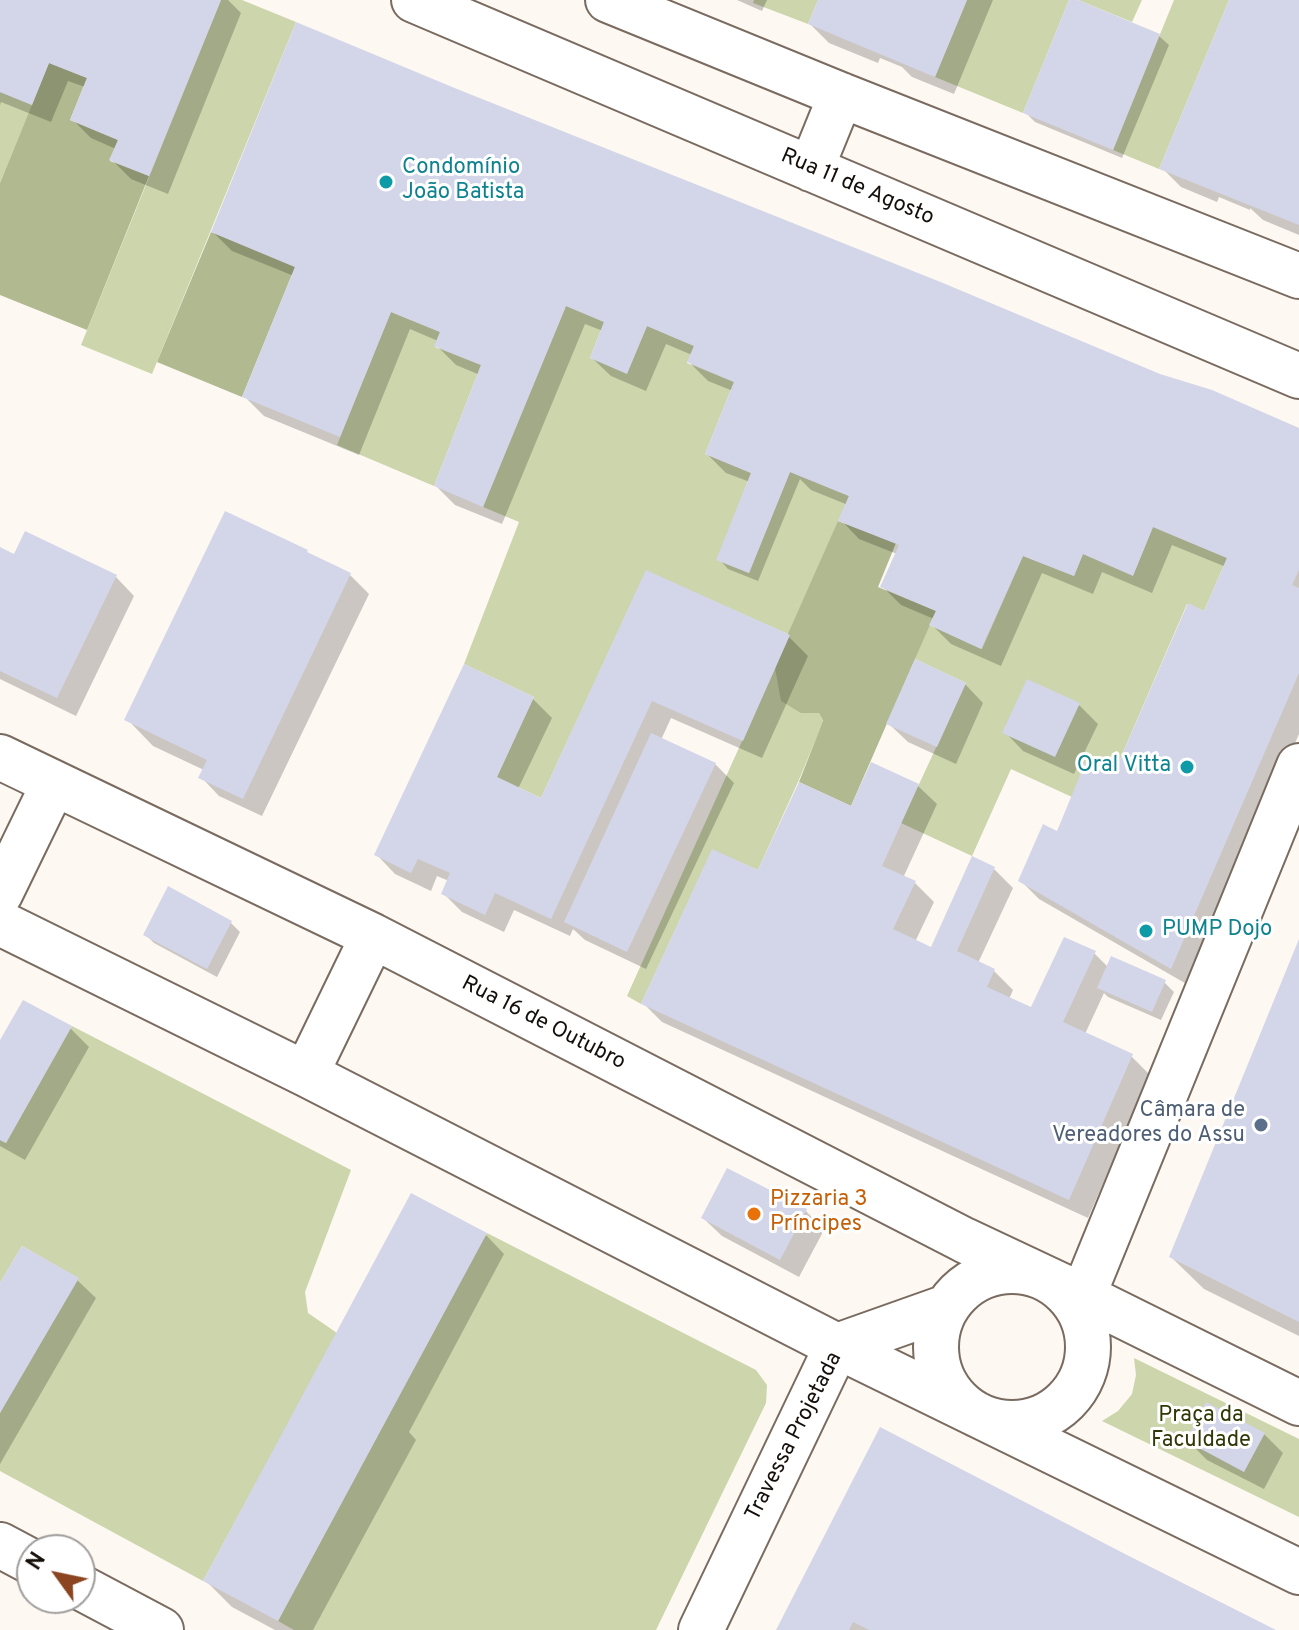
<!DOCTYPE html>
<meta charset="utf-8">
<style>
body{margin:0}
#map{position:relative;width:1299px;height:1630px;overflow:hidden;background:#fef8f2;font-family:Overpass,sans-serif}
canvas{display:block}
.north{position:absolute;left:16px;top:1534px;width:80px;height:80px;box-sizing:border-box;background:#fff;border:2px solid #a19f9d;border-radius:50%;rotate:303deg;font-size:22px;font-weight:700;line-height:32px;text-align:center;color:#140f0a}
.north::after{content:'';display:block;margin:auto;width:28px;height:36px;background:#8c4521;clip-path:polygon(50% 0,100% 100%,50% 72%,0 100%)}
</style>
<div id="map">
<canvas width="1299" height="1630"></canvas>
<div class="north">N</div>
</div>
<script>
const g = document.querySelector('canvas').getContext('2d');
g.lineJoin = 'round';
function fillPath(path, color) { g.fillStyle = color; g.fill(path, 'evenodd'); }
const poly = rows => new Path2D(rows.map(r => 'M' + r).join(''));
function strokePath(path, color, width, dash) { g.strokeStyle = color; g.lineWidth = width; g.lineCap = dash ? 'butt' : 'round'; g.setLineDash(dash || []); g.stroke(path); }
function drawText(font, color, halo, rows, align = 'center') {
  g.font = font + ' Overpass,sans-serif'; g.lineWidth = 6; g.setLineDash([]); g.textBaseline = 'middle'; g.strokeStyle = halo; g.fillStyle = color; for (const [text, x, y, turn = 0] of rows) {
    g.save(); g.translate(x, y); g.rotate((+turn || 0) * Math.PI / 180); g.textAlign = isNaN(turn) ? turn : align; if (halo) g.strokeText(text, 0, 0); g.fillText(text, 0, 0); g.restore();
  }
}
fillPath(poly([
 [221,0,242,0,296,22,152,374,81,345],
 [754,0,818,0,808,24,753,3],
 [967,0,1069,0,1023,113,935,77],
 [1078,0,1142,0,1132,22],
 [1174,0,1229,0,1159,169,1113,150],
 [0,92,32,105,0,183],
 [566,306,604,322,590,358,627,373,647,326,694,346,687,363,734,382,705,454,751,473,717,560,749,573,790,472,849,496,790,635,646,571,541,798,497,777,534,697,464,664,519,522,483,507],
 [391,312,440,332,435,347,481,365,434,486,337,445],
 [1153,527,1227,558,1204,611,1187,604,1114,773,1086,761,1072,797,1011,769,972,856,901,823,966,683,915,659,929,625,982,649,1023,556,1074,576,1083,554,1133,575],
 [775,668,819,713,823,722,798,782,758,870,712,850,641,1004,627,996],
 [72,1026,351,1170,305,1292,308,1313,337,1333,203,1581,0,1471,0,1413,78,1278,22,1246,0,1283,0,1140,6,1143],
 [487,1233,756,1370,767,1385,766,1403,656,1630,294,1630,278,1621],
 [1134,1358,1299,1439,1299,1517,1102,1421,1118,1411,1132,1394,1136,1375]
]), '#ccd5ab');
fillPath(poly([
 [49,63,87,78,70,120,118,140,110,161,149,176,87,330,0,295,0,183],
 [211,232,295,267,242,397,157,362],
 [838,521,896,543,878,587,936,611,851,806,799,782,823,721,819,713,801,713,781,701,775,668,787,636]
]), '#b0b98f');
fillPath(poly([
 [0,0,228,0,241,13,168,194,131,179,112,160,116,149,91,138,72,119,85,87,68,81,51,122,1,102,0,105],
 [737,0,767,0,762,11],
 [820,0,993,0,954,94,912,77,902,67,880,58,878,63,829,43,810,24],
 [1072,0,1159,36,1169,45,1122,158,1035,122,1025,112],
 [1231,0,1299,0,1299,235,1263,220,1250,208,1250,210,1219,197,1217,202,1181,187,1162,168],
 [213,232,1160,376,1299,429,1299,734,1190,986,1039,899,1020,880,1058,834,1115,775,1205,614,1226,567,1172,545,1152,593,1102,572,1093,594,1042,573,1001,666,951,644,932,625,934,619,901,605,883,587,897,554,859,539,841,520,848,505,811,490,800,479,758,581,728,569,719,559,750,482,726,473,707,454,733,391,708,381,689,362,692,355,666,344,646,391,611,376,592,358,603,331,585,324,502,524,455,505,436,486,480,375,456,365,437,346,438,341,410,329,359,455,264,416,245,397,294,276,232,251],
 [0,550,15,557,116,577,134,596,76,716,0,679],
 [647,573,789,637,808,656,762,758,671,718,661,740,715,764,734,783,646,969,585,940,573,929,570,936,514,910,504,932,462,912,443,893,449,881,437,876,431,891,395,874,377,855,465,667,533,699,552,718,518,789,541,801],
 [350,575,369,594,262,816,219,796,201,777,204,770,153,746,127,719],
 [965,684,983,703,956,764,908,742,889,724],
 [1079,705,1098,724,1074,774,1023,751,1005,732],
 [918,786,937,804,903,878,915,883,934,902,915,942,932,950,994,869,1013,888,978,963,994,971,1013,990,1009,999,1032,1010,1094,953,1108,967,1164,982,1174,992,1161,1020,1108,997,1104,993,1085,1034,1131,1056,1150,1075,1088,1218,662,1022,643,1003,759,873,852,809],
 [230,922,240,932,217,977,154,943,145,934],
 [1299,945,1299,1336,1204,1289,1171,1257],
 [70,1028,89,1047,25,1160,0,1146,0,1044],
 [806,1211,824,1230,799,1277,722,1236,703,1218],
 [486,1235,504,1254,409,1432,416,1440,313,1630,275,1630,232,1607,206,1581],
 [77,1280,96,1298,0,1464,0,1287],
 [881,1430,1271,1630,779,1630],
 [1264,1434,1283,1453,1264,1489,1207,1460,1188,1441]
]), '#0003');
fillPath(poly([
 [0,0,221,0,149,176,109,160,118,140,70,120,87,78,49,63,32,105,0,92],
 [818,0,967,0,935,77,808,24],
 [1069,0,1078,0,1160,34,1113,150,1023,113],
 [1229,0,1299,0,1299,225,1159,169],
 [296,22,457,89,943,283,1160,374,1212,390,1299,428,1299,570,1292,585,1299,588,1299,673,1171,969,1018,881,1043,824,1057,831,1086,761,1114,773,1188,603,1204,611,1227,558,1153,527,1133,576,1083,554,1074,576,1023,556,981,649,929,625,936,611,880,587,899,545,838,521,849,496,790,472,749,573,716,560,751,473,705,454,734,382,687,362,694,346,647,326,627,374,590,358,604,322,566,306,483,507,434,486,481,365,434,346,440,332,391,312,340,437,242,397,295,267,211,232],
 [225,511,308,550,307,552,351,573,243,799,198,778,207,760,124,720],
 [25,531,117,575,57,698,0,671,0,547,14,554],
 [646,570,790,635,743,741,652,701,551,919,495,893,485,915,441,894,450,873,418,859,411,873,374,855,464,664,534,697,497,777,541,798],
 [915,659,966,683,937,747,886,724],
 [1027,679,1080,703,1055,757,1002,733],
 [651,733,716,763,627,952,564,922],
 [871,762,919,784,882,866,916,881,893,929,931,947,972,856,995,867,957,951,995,969,987,987,1031,1007,1064,937,1096,951,1063,1022,1133,1054,1069,1200,641,1004,712,849,758,870,799,782,851,806],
 [168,886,232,921,207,969,143,935],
 [1299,939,1299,1322,1169,1257],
 [1111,956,1166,980,1152,1012,1097,988],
 [23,1000,72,1026,6,1143,0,1140,0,1040],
 [727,1168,807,1209,780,1260,701,1218],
 [411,1193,487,1233,278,1621,203,1581],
 [22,1246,79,1278,0,1413,0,1283],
 [1206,1402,1265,1433,1244,1472,1186,1441],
 [880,1427,1125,1554,1276,1630,869,1630,853,1622,849,1630,776,1630]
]), '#d3d5e8');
const minor = poly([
 [414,0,1299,376],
 [608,0,841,95,1299,276],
 [811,169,841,95],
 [0,757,373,936,964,1240,1083,1296,1299,1403],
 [0,894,54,783],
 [0,923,306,1074,837,1346,1299,1572],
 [306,1074,373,936],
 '936 1347a76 76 0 1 1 152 0a76 76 0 1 1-152 0Z',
 [1083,1296,1299,766],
 [0,1545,32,1562],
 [80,1587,161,1630],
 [701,1630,837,1346,947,1307]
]);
strokePath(minor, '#796b5f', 48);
strokePath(minor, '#fff', 44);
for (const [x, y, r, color] of [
 [386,182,8,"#0f9aa8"],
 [1187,767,8,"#0f9aa8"],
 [1146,931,8,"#0f9aa8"],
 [1261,1125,8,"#5c6f8a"],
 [754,1214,8,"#e8710a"]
]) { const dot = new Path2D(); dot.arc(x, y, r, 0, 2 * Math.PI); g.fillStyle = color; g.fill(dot); strokePath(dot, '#fff', 3); }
drawText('22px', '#0d838f', '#fff', [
 ["Condomínio",402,169],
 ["João Batista",402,194],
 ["Oral Vitta",1171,767,"right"],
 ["PUMP Dojo",1162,931]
], 'left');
drawText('22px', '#140f0a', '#fff', [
 ["Rua 11 de Agosto",857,188,23],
 ["Rua 16 de Outubro",543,1024,27],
 ["Travessa Projetada",795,1437,-63]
]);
drawText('22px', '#4e5e75', '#fff', [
 ["Câmara de",1245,1112],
 ["Vereadores do Assu",1245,1137]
], 'right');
drawText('22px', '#c56008', '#fff', [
 ["Pizzaria 3",770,1201],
 ["Príncipes",770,1226]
], 'left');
drawText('22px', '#313805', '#fff', [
 ["Praça da",1201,1417],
 ["Faculdade",1201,1442]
]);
</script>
